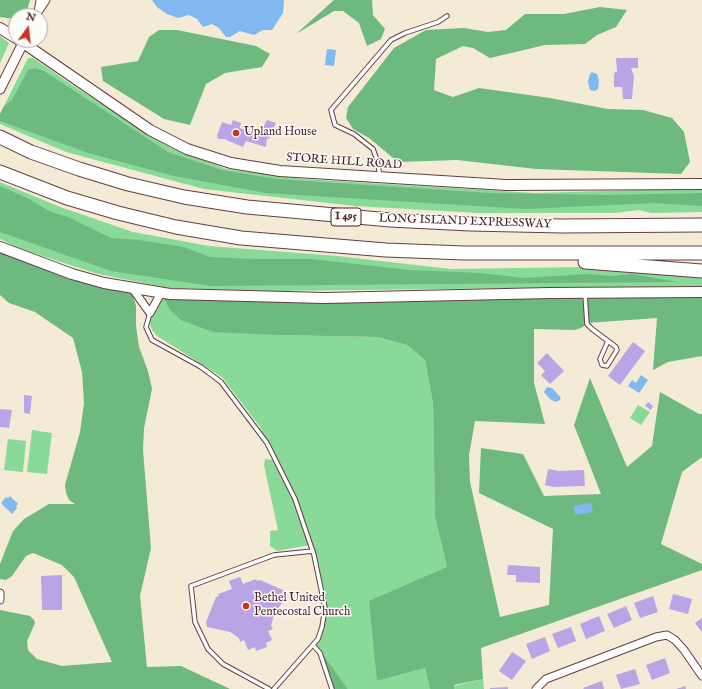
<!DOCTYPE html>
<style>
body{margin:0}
#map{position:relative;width:702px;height:689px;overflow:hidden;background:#f3ebd5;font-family:"IM FELL English",serif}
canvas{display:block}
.north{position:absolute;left:8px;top:8px;width:40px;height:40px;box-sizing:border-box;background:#fdfcf7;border:1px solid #b5a4a5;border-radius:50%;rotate:15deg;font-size:11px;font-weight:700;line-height:16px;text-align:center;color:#4a1f2b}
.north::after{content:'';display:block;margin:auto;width:14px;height:18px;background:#c8321e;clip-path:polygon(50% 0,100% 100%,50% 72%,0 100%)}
</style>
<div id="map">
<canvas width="702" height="689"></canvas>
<div class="north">N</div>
</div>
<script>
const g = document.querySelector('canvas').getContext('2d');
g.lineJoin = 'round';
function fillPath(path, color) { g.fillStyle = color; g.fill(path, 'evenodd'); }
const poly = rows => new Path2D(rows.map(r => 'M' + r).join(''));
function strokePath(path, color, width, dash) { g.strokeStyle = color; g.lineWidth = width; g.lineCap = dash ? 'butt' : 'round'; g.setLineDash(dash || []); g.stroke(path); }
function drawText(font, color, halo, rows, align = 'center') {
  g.font = font + ' "IM FELL English",serif'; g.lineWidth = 3; g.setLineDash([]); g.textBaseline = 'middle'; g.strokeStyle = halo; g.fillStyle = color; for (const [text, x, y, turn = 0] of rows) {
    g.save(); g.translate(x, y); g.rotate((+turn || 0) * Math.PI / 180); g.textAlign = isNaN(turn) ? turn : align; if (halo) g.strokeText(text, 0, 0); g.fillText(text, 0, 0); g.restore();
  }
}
fillPath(poly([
 [0,36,9,43,0,63],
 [28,58,33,58,75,87,171,148,227,169,303,179,535,193,702,188,702,212,651,213,639,210,615,213,479,213,355,206,204,189,66,152,0,124,0,114],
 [0,182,60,207,133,232,209,246,337,256,451,269,587,267,702,276,702,286,274,291,169,288,98,274,18,248,0,239],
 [161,293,165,300,278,335,378,337,407,345,425,360,433,403,435,517,447,567,377,681,425,668,430,689,348,689,314,642,322,630,323,605,310,545,277,551,270,546,270,531,278,530,264,465,265,459,275,460,260,427,222,377,157,336,152,330,149,321],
 [638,405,650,412,641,425,630,418],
 [32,430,52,433,47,474,27,472],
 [8,439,26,441,23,472,4,470],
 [483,679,484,689,454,689,454,686]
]), '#89d998');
fillPath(poly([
 [0,0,30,0,27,10,14,19,0,17],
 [334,0,372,0,373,15,385,29,381,39,367,46,359,23,343,11,334,11,296,34],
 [600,7,627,10,616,27,597,35,585,44,545,45,490,58,473,48,463,46,436,59,434,90,453,97,479,88,550,98,608,109,643,110,672,118,684,132,690,162,681,174,536,169,457,160,398,162,369,138,353,129,346,118,348,107,394,48,426,30,464,28,488,32,506,30,525,14,564,14],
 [159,30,177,30,256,46,270,54,262,67,225,73,206,84,190,125,164,119,103,81,101,67,138,61,149,37],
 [35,68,44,71,168,152,222,170,276,179,490,193,606,195,702,193,702,206,654,203,525,209,266,193,174,176,88,153,0,121,0,114,4,106,12,100,28,70],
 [0,186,29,199,51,212,68,217,111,238,139,240,184,247,210,257,252,259,311,259,409,270,480,273,524,278,587,274,611,276,632,274,678,282,211,286,111,271,0,232],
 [0,247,132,291,136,306,136,326,139,347,148,371,152,389,144,428,143,450,151,548,140,596,147,667,181,666,230,689,0,689,0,610,30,616,34,620,35,623,27,641,28,650,37,659,62,666,112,662,74,577,62,565,33,553,26,556,12,576,6,580,0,579,0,564,13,531,24,519,49,504,75,504,69,500,66,493,65,485,80,432,84,403,82,372,73,338,35,312,9,303,0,295],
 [702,292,702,356,668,362,653,370,657,318,587,323,583,327,575,330,534,329,534,383,545,424,475,421,469,455,470,482,500,617,549,605,553,529,479,493,481,448,523,454,544,496,601,494,574,425,590,378,627,467,652,446,660,392,699,414,702,414,702,457,682,472,661,544,702,564,702,570,481,648,483,679,454,685,454,689,430,689,425,668,377,681,369,601,447,567,435,517,433,403,425,360,407,345,378,337,277,335,213,332,181,320,170,310,161,293],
 [314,642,348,689,332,689]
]), '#6eb980');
fillPath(poly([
 [152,0,284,0,283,13,272,30,263,30,254,35,240,31,230,37,226,37,219,28,212,24,203,27,197,19,189,15,178,18,167,14,157,7],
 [327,49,336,50,334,66,325,65],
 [592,72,597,74,599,81,598,89,594,91,590,90,588,82,590,74],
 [641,375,648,380,639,393,628,386,632,380,636,383],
 [547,387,552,388,561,398,560,400,555,402,550,399,544,392],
 [10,496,18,504,16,506,17,508,12,514,1,503,6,497,8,498],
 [591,503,593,512,575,515,574,506]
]), '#82b8f1');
fillPath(poly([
 [616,58,638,58,638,68,631,68,634,76,632,99,623,99,622,87,614,87,614,76,615,72,617,72],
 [233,120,241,123,240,128,259,135,267,120,276,123,269,139,267,138,266,147,246,141,243,147,224,139,218,139,217,136,222,122,231,125],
 [633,342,645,351,620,385,608,376],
 [547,353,564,371,550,384,541,375,545,371,537,363],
 [24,395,32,396,30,414,24,413],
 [648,402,653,406,651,410,645,406],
 [0,409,12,410,9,428,0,427],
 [548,469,559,471,584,470,585,486,554,487,545,485],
 [508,565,540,567,540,583,516,582,516,575,507,575],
 [62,575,62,610,42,610,41,576],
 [240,577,243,584,256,579,257,581,260,580,285,591,287,595,274,615,271,626,273,629,268,631,272,640,266,643,267,647,256,651,255,647,248,650,244,640,240,642,239,638,230,632,207,627,206,622,216,597,219,596,218,594,232,589,229,581],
 [673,594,692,599,688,614,669,609],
 [653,596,658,612,640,618,634,603],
 [626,606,632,620,614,628,607,614],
 [599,616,605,631,586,639,580,624],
 [702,618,702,632,695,623],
 [571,627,576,641,558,648,552,634],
 [545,637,550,651,532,659,526,644],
 [512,652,526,661,512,680,499,671],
 [665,658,670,673,652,680,646,665],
 [635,669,640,684,621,689,616,675],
 [602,681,604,689,584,689,583,688],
 [685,686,686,689,676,689],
 [508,687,508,689,490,689,490,688]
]), '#b9a5e5');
const service = poly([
 [380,176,377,160,373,149,354,134,335,125,331,110,391,40,405,33,438,22,447,16],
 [585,294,587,324,592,329,616,347,617,350,607,366,602,365,600,359,608,341],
 [150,313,146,327,152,340,201,367,221,382,267,443,295,499,314,555,325,608,322,627,318,639,274,689],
 [313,645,320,653,332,689],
 [269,689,223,664,208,649,195,622,191,586,274,555,313,551]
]);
const minor = poly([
 [40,0,38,12,46,0],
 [132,288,150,313,161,293],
 [0,593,0,600],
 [536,689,546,679,656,637,667,635,675,640,684,650,702,676]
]);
const tertiary = poly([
 [0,89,23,43]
]);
const secondary = poly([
 [0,28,16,38],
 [19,40,150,130,187,149,231,163,280,171,506,185,702,184],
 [0,247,72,274,104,283,170,294,325,298,550,293,702,292]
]);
const motorway = poly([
 [0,137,31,152,79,169,128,184,184,197,247,207,390,220,470,224,562,226,702,225],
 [0,172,67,198,118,213,176,227,241,238,386,250,464,253,702,253],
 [585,262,702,271]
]);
strokePath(service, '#633e44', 5.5);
strokePath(minor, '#633e44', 9);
strokePath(tertiary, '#633e44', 11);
strokePath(secondary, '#633e44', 12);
strokePath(motorway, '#633e44', 15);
strokePath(service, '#fff', 3.5);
strokePath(minor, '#fff', 7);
strokePath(tertiary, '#fff', 9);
strokePath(secondary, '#fff', 10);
strokePath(motorway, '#fff', 13);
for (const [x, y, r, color] of [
 [236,133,4,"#c8321e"],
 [246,606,4,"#c8321e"]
]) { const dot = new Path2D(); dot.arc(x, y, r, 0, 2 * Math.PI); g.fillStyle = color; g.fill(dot); strokePath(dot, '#fdfcf7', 1.5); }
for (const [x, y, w] of [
 [346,217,30]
]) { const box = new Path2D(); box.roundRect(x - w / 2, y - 9, w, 18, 3); g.fillStyle = '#fdfcf7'; g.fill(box); strokePath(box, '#4a1f2b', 1); }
drawText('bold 11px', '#4a1f2b', null, [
 ["I 495",346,217]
]);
drawText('12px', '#4a1f2b', '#fdfcf7', [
 ["Upland House",244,133],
 ["Bethel United",254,599],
 ["Pentecostal Church",254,613]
], 'left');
drawText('12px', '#4a1f2b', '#fdfcf7', [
 ["STORE HILL ROAD",344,162,4],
 ["LONG ISLAND EXPRESSWAY",465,222,2]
]);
</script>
